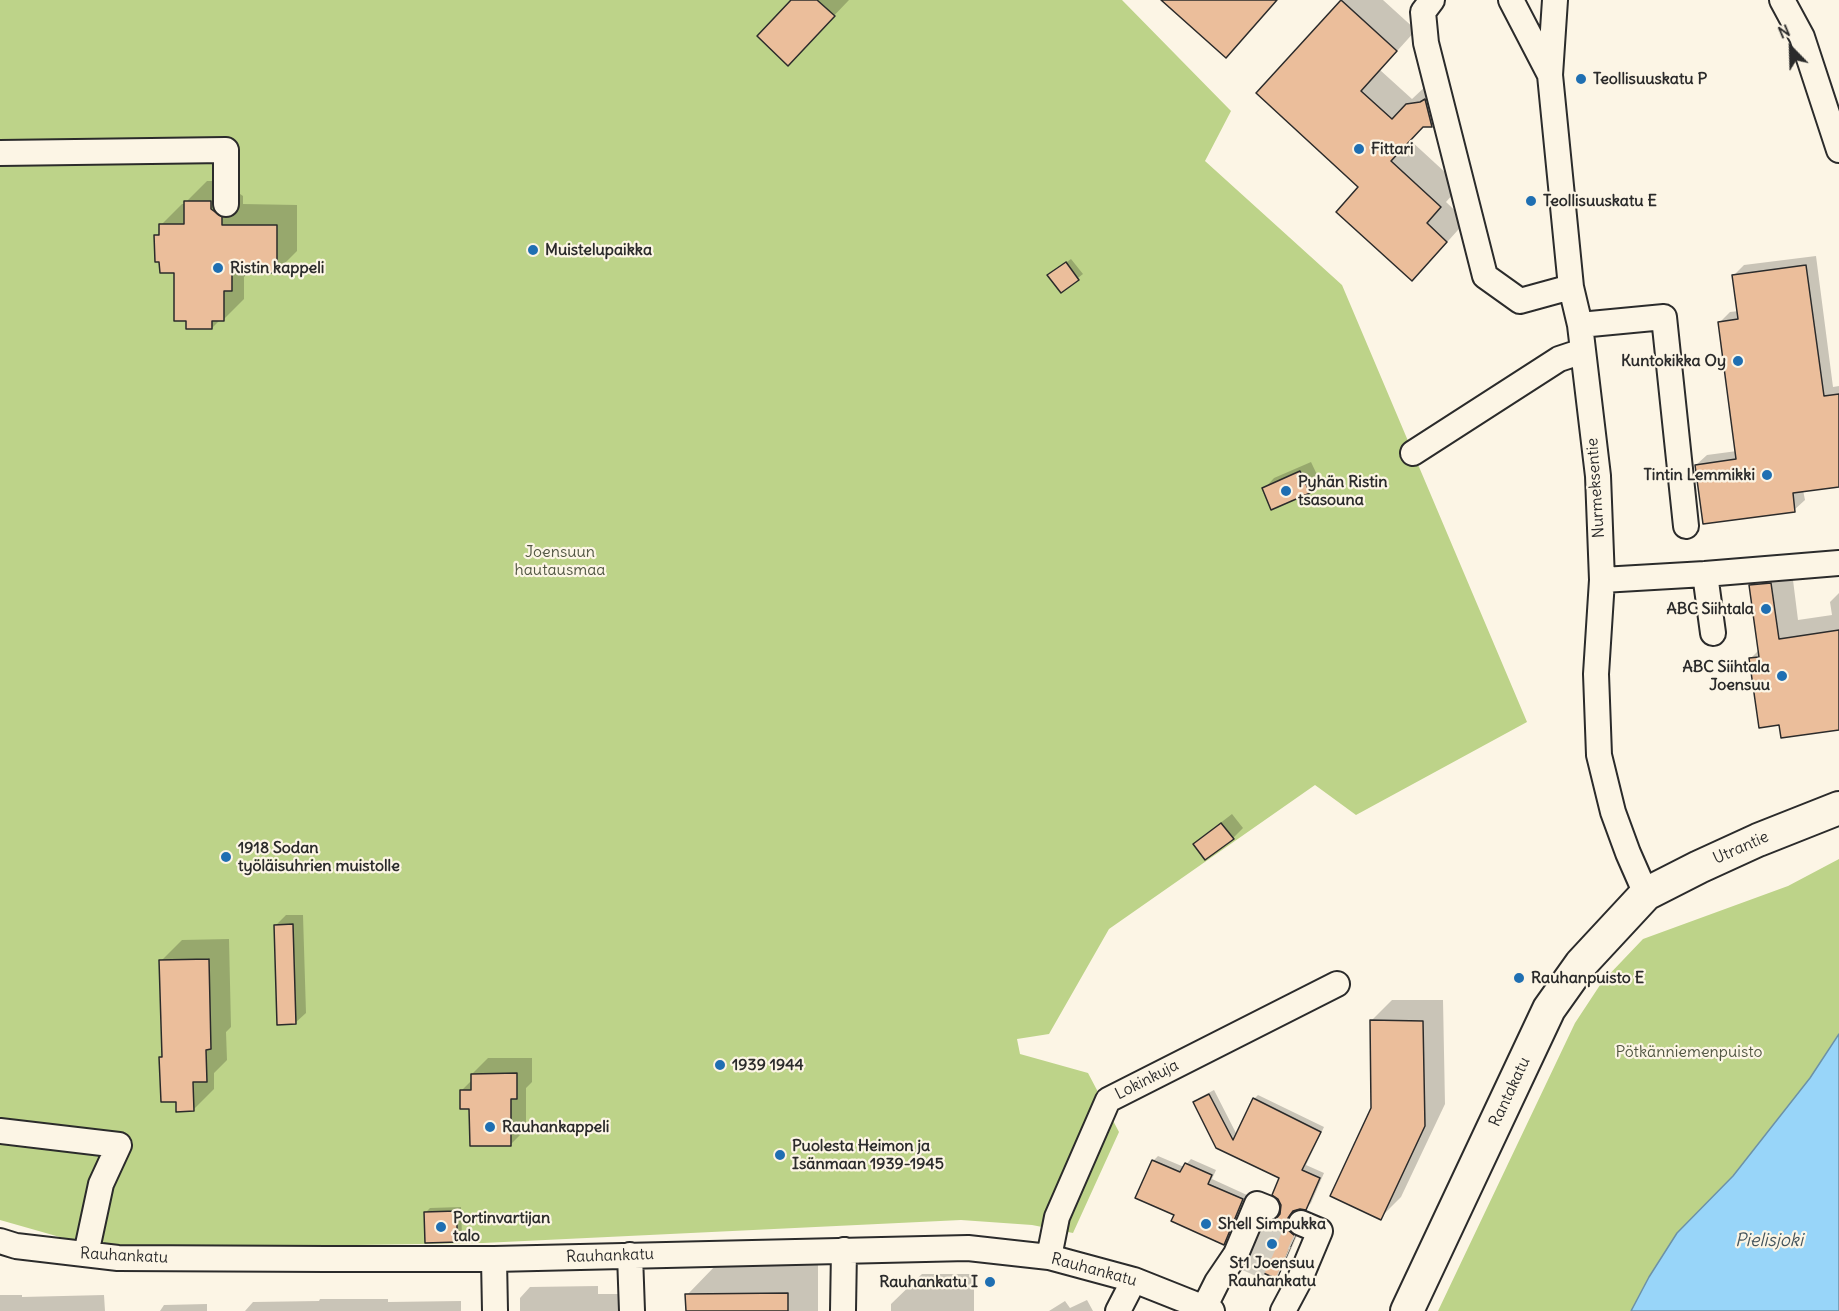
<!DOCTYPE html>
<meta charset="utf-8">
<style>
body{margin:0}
#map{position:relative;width:1839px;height:1311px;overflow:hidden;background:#fcf5e5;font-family:Delius,sans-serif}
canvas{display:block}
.north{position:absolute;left:1761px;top:18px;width:60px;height:60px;-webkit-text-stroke:4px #fcf5e5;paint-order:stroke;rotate:337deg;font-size:16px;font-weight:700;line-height:24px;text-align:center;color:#2b2b2b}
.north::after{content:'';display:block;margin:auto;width:21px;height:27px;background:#2b2b2b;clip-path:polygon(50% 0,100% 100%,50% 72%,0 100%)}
</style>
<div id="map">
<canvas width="1839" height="1311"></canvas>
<div class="north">N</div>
</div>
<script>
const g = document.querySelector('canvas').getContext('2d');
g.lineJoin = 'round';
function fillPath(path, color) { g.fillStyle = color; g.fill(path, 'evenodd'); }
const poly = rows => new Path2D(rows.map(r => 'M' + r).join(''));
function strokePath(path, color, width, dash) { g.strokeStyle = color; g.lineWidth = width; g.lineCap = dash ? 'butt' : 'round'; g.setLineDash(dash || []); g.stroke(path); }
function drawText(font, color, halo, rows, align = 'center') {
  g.font = font + ' Delius,sans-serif'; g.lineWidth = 4.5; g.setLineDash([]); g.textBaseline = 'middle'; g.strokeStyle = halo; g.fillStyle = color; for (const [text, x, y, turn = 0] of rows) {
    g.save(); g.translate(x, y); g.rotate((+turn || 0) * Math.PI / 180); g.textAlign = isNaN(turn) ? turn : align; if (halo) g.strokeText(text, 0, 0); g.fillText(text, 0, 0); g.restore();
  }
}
fillPath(poly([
 [0,0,1122,0,1231,111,1205,161,1342,285,1527,722,1356,815,1315,785,1109,929,1049,1034,1017,1039,1020,1054,1088,1073,1119,1132,1073,1233,1032,1225,961,1220,483,1243,102,1249,0,1220],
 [1839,859,1839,1034,1810,1078,1733,1176,1677,1233,1649,1277,1631,1311,1438,1311,1575,1023,1602,982,1643,939,1788,886]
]), '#bdd389');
const water = poly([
 [1839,1034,1839,1311,1631,1311,1649,1277,1677,1233,1733,1176,1810,1078,1839,1034]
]);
fillPath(water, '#98d5f9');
strokePath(water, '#6c91a7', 1.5);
fillPath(poly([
 [793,0,849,0,803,48],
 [1343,0,1383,0,1416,30,1380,70,1412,99,1428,84,1452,105,1432,125,1423,126,1410,140,1460,186,1446,202,1466,221,1432,259,1360,187,1258,93],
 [207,181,231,181,231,188,243,196,243,204,297,205,297,251,276,272,249,272,244,277,244,299,223,320,220,320,212,328,176,272,156,236,161,231,161,225,182,204,186,204,186,202],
 [1816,256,1833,387,1839,386,1839,485,1803,490,1805,500,1794,510,1696,465,1707,455,1737,451,1720,322,1730,312,1739,311,1734,275,1744,265],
 [1071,259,1083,274,1061,291,1054,271],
 [1311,462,1320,481,1309,492,1264,489,1274,478],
 [1791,564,1798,620,1832,615,1830,602,1839,593,1839,728,1780,723,1751,658,1759,650,1750,585,1770,566],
 [1232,814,1243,828,1233,838,1195,844,1206,834],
 [286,915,303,915,306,1013,295,1023,276,925],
 [229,939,231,1027,226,1032,227,1060,214,1073,214,1089,193,1110,177,1100,161,1057,164,1055,161,961,182,940],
 [1392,1000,1443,1000,1445,1104,1401,1197,1380,1218,1373,1109,1371,1021],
 [488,1058,532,1058,532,1082,526,1088,526,1129,511,1144,471,1107,461,1091,472,1080,472,1074],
 [1214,1090,1237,1135,1254,1099,1258,1095,1324,1127,1306,1165,1324,1173,1311,1203,1306,1208,1294,1209,1292,1212,1291,1219,1299,1231,1281,1272,1277,1277,1266,1223,1271,1217,1281,1214,1281,1178,1217,1147,1195,1102,1199,1098],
 [1158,1156,1184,1167,1191,1159,1216,1170,1212,1179,1247,1195,1229,1239,1224,1243,1176,1214,1153,1161],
 [461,1207,462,1236,457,1240,425,1213,430,1208],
 [818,1263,818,1311,687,1311,687,1295,717,1264],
 [922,1274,974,1274,974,1311,891,1311,891,1304],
 [598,1286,598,1294,628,1294,633,1311,520,1311,520,1298,530,1287],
 [0,1295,22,1295,22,1297,104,1295,105,1311,0,1311],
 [320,1299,388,1299,388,1302,461,1301,461,1311,245,1311,253,1302,319,1301],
 [1087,1300,1093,1311,1049,1311,1065,1301,1070,1308],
 [207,1304,207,1311,160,1311,164,1305]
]), '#0003');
const building = poly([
 [791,0,817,0,835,16,788,66,757,36,791,0],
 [1161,0,1277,0,1226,58,1161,0],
 [1341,0,1397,51,1361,91,1392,119,1406,104,1420,102,1425,99,1432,127,1423,127,1391,161,1441,207,1427,223,1447,242,1412,281,1336,212,1358,187,1256,93,1341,0],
 [184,201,211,201,211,209,222,217,222,225,277,225,277,273,232,273,232,291,224,291,224,321,212,321,212,329,186,329,186,321,174,321,174,273,160,273,159,262,155,262,154,235,159,235,159,224,184,224,184,201],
 [1066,262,1079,280,1061,293,1047,275,1066,262],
 [1806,265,1824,396,1839,394,1839,487,1793,493,1795,512,1703,524,1695,465,1736,459,1718,322,1738,319,1732,275,1806,265],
 [1300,471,1310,493,1271,510,1262,488,1300,471],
 [1771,583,1779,639,1839,630,1839,730,1781,738,1779,725,1759,728,1749,658,1759,657,1749,585,1771,583],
 [1221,823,1234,839,1205,860,1193,844,1221,823],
 [293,924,296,1024,277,1025,274,925,293,924],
 [209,959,211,1049,206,1050,207,1082,193,1082,194,1111,176,1112,176,1102,161,1102,159,1057,162,1057,159,960,209,959],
 [1370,1020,1423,1021,1425,1126,1381,1220,1330,1196,1371,1108,1370,1020],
 [517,1073,517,1099,511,1099,511,1146,470,1146,469,1109,460,1109,460,1090,471,1090,471,1074,517,1073],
 [1209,1094,1233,1140,1253,1098,1321,1132,1302,1170,1320,1178,1306,1210,1300,1209,1293,1211,1288,1218,1287,1224,1289,1231,1295,1236,1277,1279,1245,1265,1265,1222,1275,1220,1280,1214,1281,1205,1278,1199,1272,1195,1279,1178,1216,1148,1193,1102,1209,1094],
 [1152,1160,1180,1172,1185,1163,1212,1175,1208,1184,1243,1199,1224,1245,1171,1221,1174,1215,1135,1198,1152,1160],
 [456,1211,458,1242,425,1243,424,1212,456,1211],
 [788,1293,788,1311,686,1311,685,1294,788,1293]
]);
fillPath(building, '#ebbe9b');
strokePath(building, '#2b2b2b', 1.5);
strokePath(poly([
 [1260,1223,1294,1239],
 [1252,1243,1286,1258],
 [1245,1258,1279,1273]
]), '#d2cdc0', 24, [24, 12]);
const minor = poly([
 [1432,0,1423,12,1426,43,1485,276,1520,301,1571,287],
 [1511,0,1550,75],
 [1555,0,1550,75,1571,287,1580,325,1598,476,1602,580,1596,674,1599,755,1613,812,1628,853,1646,894],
 [1782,0,1802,37,1839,150],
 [0,153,226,150,226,204],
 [1580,325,1664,317,1686,526],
 [1413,453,1559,359,1583,351],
 [1705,574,1713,633],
 [1602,580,1705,574,1839,563],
 [0,1131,119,1145,101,1184,86,1254],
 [0,1241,16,1246,118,1258,327,1259,494,1259,968,1248,1049,1257,1134,1280,1212,1311],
 [630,1255,632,1311],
 [1049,1257,1057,1217,1108,1100,1337,984],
 [494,1259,495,1311],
 [1204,1308,1217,1282,1236,1254,1257,1204,1267,1208],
 [843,1311,844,1250],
 [1118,1311,1134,1280],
 [1283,1311,1299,1281,1320,1231,1301,1223]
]);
const major = poly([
 [1407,1311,1549,1009,1581,964,1646,894,1699,867,1758,840,1839,808]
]);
strokePath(minor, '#2b2b2b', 28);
strokePath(major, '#2b2b2b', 36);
strokePath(minor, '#fcf5e5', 24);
strokePath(major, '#fcf5e5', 32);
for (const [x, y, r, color] of [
 [1581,79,6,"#1f6fb2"],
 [1359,149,6,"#1f6fb2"],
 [1531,201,6,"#1f6fb2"],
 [533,250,6,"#1f6fb2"],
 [218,268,6,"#1f6fb2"],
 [1738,361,6,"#1f6fb2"],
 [1767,475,6,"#1f6fb2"],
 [1286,491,6,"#1f6fb2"],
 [1766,609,6,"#1f6fb2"],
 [1782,676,6,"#1f6fb2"],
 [226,857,6,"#1f6fb2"],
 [1519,978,6,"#1f6fb2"],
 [720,1065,6,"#1f6fb2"],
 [490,1127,6,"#1f6fb2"],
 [780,1155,6,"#1f6fb2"],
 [1206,1224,6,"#1f6fb2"],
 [441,1227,6,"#1f6fb2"],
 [1272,1244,6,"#1f6fb2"],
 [990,1282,6,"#1f6fb2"]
]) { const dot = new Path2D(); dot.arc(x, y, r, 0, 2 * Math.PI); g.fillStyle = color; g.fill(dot); strokePath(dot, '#fcf5e5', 2); }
drawText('bold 16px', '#2b2b2b', '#fcf5e5', [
 ["Teollisuuskatu P",1593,79],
 ["Fittari",1371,149],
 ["Teollisuuskatu E",1543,201],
 ["Muistelupaikka",545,250],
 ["Ristin kappeli",230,268],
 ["Kuntokikka Oy",1726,361,"right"],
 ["Tintin Lemmikki",1755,475,"right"],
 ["Pyhän Ristin",1298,482],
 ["tsasouna",1298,500],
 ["ABC Siihtala",1754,609,"right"],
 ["ABC Siihtala",1770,667,"right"],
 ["Joensuu",1770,685,"right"],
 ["1918 Sodan",238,848],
 ["työläisuhrien muistolle",238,866],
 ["Rauhanpuisto E",1531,978],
 ["1939 1944",732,1065],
 ["Rauhankappeli",502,1127],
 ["Puolesta Heimon ja",792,1146],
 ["Isänmaan 1939-1945",792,1164],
 ["Portinvartijan",453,1218],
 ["talo",453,1236],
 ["Shell Simpukka",1218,1224],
 ["St1 Joensuu",1272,1263,"center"],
 ["Rauhankatu",1272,1281,"center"],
 ["Rauhankatu I",978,1282,"right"]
], 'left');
drawText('16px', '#2b2b2b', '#fcf5e5', [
 ["Nurmeksentie",1596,488,-94],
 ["Utrantie",1741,848,-24],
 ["Lokinkuja",1147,1080,-27],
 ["Rantakatu",1510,1092,-65],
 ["Rauhankatu",124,1256,3],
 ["Rauhankatu",610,1256,-2],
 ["Rauhankatu",1094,1270,15]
]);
drawText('16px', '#505542', '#fcf5e5', [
 ["Joensuun",560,552],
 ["hautausmaa",560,570],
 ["Pötkänniemenpuisto",1689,1052]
]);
drawText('italic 18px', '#46565e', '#fcf5e5', [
 ["Pielisjoki",1769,1241]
]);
</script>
